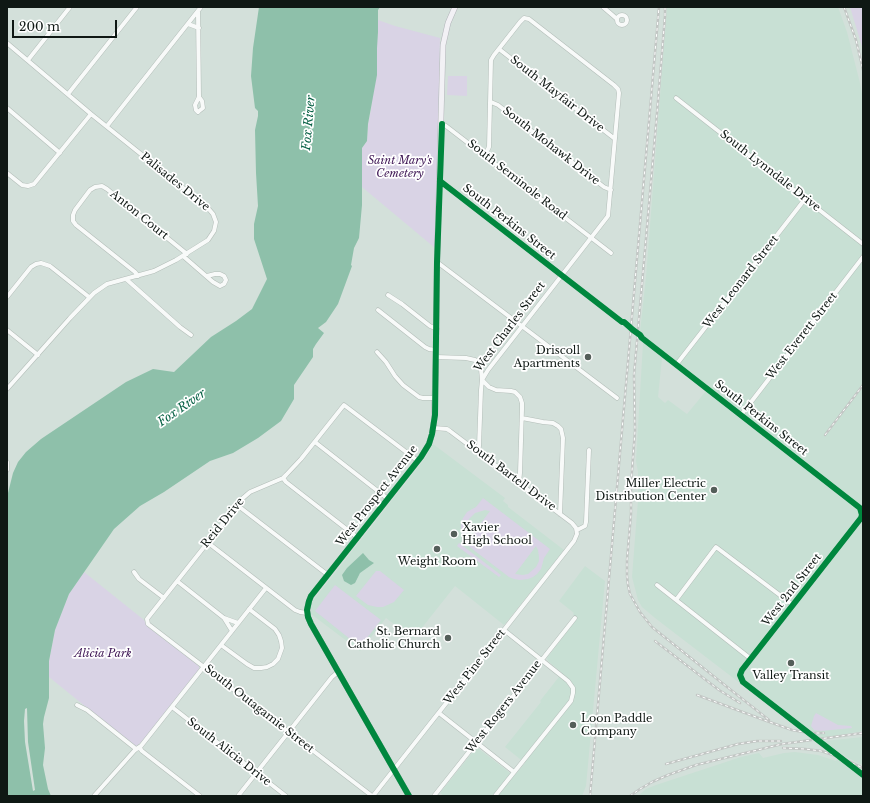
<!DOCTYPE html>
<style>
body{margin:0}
#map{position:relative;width:870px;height:803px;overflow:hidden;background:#d3e0da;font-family:"Libre Baskerville",serif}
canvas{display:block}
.frame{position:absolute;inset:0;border:8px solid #0f1814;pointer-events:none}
.scale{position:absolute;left:12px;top:20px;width:105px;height:18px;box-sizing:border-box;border:2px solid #0f1814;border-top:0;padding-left:5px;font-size:12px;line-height:14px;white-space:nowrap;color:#0f1814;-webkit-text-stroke:3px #fff;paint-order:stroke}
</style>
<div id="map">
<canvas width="870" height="803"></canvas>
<div class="frame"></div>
<div class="scale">200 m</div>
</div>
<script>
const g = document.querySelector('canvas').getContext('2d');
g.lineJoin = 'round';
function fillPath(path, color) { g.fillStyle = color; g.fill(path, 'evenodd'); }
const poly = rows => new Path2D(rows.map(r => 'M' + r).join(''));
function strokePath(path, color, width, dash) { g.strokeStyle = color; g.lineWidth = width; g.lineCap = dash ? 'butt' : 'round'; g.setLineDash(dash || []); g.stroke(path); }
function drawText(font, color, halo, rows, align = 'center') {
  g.font = font + ' "Libre Baskerville",serif'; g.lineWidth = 3.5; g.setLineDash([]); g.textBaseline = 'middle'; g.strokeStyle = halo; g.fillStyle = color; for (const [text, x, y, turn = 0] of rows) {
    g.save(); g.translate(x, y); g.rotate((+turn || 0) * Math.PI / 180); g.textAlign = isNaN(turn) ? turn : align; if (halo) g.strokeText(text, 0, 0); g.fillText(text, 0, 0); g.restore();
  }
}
fillPath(poly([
 [667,7,838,7,847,32,860,83,863,99,863,731,816,739,788,720,655,618,642,607,638,600,632,577,638,500,638,472,636,461,643,343,640,332,646,277],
 [662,358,706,391,687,414,668,400,665,403,658,397],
 [433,444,505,498,503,501,508,505,508,507,564,550,504,625,455,586,413,639,386,618,360,651,311,614,311,606,312,602,426,457],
 [585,566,605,581,586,786,582,796,444,796,440,793,476,748,479,749,514,776,525,763,505,747,541,702,540,701,562,673,548,661,547,658,577,618,573,614,574,613,559,601],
 [863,737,863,765,846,757,824,741],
 [795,752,818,755,836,761,838,758,863,778,863,796,638,796,646,789,656,785,741,757,759,753,763,758,784,753]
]), '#c8e0d4');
fillPath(poly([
 [850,7,863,7,863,50],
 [378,20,395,26,440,38,435,248,362,187,362,148,367,141,368,124,371,110,378,32],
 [448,76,467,76,467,96,447,95],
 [483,498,550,549,544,558,541,569,537,574,533,577,528,579,520,580,514,579,509,577,471,548,464,541,462,536,461,529,461,524,463,518,467,512,476,507],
 [485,510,490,511,469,539,466,532,466,528,469,519,475,513],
 [536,546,538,550,539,557,539,561,536,567,528,574,523,575,515,574],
 [459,543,501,575,499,577,457,546],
 [376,571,380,571,404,590,394,602,383,607,377,607,368,605,356,596],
 [84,572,144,620,147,625,152,630,199,666,199,669,142,742,136,746,134,745,91,711,49,677,49,661,55,630,69,594],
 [335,585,381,620,360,647,315,611],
 [816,713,838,725,851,726,852,728,821,731,814,730,811,726,814,716]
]), '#d9d3e5');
fillPath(poly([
 [259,7,380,7,378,10,378,32,377,48,377,75,368,124,367,141,362,148,362,205,359,238,354,248,351,265,352,266,338,304,326,322,318,328,324,333,316,344,313,349,313,357,294,385,294,399,281,421,258,438,233,453,210,461,164,492,140,506,114,529,69,594,55,630,49,661,49,698,44,717,43,724,45,748,43,765,48,789,51,796,7,796,7,497,13,473,18,462,26,452,41,439,126,382,153,369,174,372,211,337,236,321,252,309,267,279,254,239,254,224,258,206,256,173,255,130,258,116,258,111,255,108,251,76,253,48],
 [27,708,28,742,35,790,33,791,25,742,24,721,25,709],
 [363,553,369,560,374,563,360,573,355,583,351,585,344,581,342,575,347,568]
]), '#8ec0aa');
const minor = poly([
 [603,7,617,19],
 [198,12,199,97],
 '617 20a5 5 0 1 1 10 0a5 5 0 1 1-10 0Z',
 [188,24,199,28],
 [7,43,91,114,207,207,213,214,216,222,214,231,208,240,176,260,154,271,107,284,94,293,70,318,7,389],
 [499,49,615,139],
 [28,60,70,7],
 [68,94,137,7],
 [199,97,202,101,203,108,199,111,198,112,196,110,195,105,199,97],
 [676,98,863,244],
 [491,102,498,105,604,187,611,190],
 [7,108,60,153],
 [442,124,446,126,611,253],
 [107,126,201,7],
 [7,173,22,185,28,186,34,184,91,114],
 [440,181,622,322,624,322,633,330,640,335,642,338,860,508,862,515,861,518,742,670,740,675,743,682,863,775],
 [183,256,213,282,220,286,224,284,226,280,224,276,220,274,215,274,207,276],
 [437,262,617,398],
 [138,276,135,272,76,225,73,221,73,215,75,210,90,190,95,187,102,186,107,189,187,254],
 [126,279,180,327,191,335],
 [388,295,402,304,430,326,437,329],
 [7,297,31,267,36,264,41,263,50,266,89,297],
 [378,310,425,347,429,349,436,350],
 [7,330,38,355],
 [377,352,386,362,395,376,403,385,419,397,423,398,435,398],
 [436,357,466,358,475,360,479,364,481,369,482,380,489,387,496,390,511,391,515,392,520,397,522,403,522,409,520,473,519,483],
 [676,365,805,199],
 [741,415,863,257],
 [522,418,543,422,553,423,558,426,561,429,563,438,560,514],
 [315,442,388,499],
 [478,451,479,446,481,390,482,380,488,370,608,216,619,93,618,89,614,85,529,19,524,18,520,22,494,55,491,60,489,147,485,155],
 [7,462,7,470],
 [283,478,286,482,358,538],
 [237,505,328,575],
 [577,530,585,526,586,522,589,450],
 [207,542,295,610,300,612,307,613],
 [134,572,139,579,164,598],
 [177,581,224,618,238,623],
 [657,585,751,659],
 [676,600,716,547,793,605],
 [224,618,232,631],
 [221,645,247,664,254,668,261,668,267,667,273,664,278,659,282,648,281,641,279,635,275,629,249,609],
 [77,705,87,710,136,749],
 [172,707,286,796],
 [439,713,514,772],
 [139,747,142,751,200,796],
 [94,796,135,750,141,746,266,588],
 [238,796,332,677,338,672],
 [372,796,148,624,147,619,243,498,250,492,283,478,286,475,301,459,344,405,418,461],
 [373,796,574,541,577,534,576,528,572,523,450,431,447,429,434,428],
 [434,796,575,618],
 [495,796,571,701,573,693,573,688,568,681,504,630]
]);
const major = poly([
 [409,796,311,624,308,617,307,610,309,601,311,596,421,457,429,444,432,434,434,421,436,357,437,262,443,45,448,23,455,7]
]);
strokePath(minor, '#b3bdb8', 5);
strokePath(major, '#b2b4b9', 6);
strokePath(minor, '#f8faf9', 4);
strokePath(major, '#f2f1f5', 5);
const rail = poly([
 [665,7,665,16,657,113,634,375,635,431,631,484,631,514,627,560,627,576,628,585,630,594,640,612,652,627,712,675,769,720],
 [844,7,856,40,863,70],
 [825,435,863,385],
 [655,641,719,690,740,703],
 [697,695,764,720,792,730,809,733,824,733],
 [783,748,805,749,821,751,839,757,863,768],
 [666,764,738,744,757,741,781,741],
 [590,796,659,7],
 [630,796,640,789,652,782,668,775,696,765,782,744,863,733]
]);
strokePath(rail, '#c2c6c4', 2.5);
strokePath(rail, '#fff', 1, [3]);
strokePath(poly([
 [440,181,622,322,624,322,633,330,640,335,642,338,860,508,862,515,861,518,742,670,740,675,743,682,863,775],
 [409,796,311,624,308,617,307,610,309,601,311,596,421,457,429,444,432,434,435,415,437,262,442,124]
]), '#00873e', 6);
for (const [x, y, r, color] of [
 [588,357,4,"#545e59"],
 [714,490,4,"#545e59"],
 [454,534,4,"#545e59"],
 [437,549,4,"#545e59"],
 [448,638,4,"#545e59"],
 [791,663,4,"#545e59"],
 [573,725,4,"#545e59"]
]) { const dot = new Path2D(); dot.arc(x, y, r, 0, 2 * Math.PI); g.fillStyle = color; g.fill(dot); strokePath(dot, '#fff', 1.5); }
drawText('11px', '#0f1814', '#fff', [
 ["South Mayfair Drive",557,94,38],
 ["South Mohawk Drive",551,146,38],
 ["South Lynndale Drive",770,171,38],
 ["South Seminole Road",517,180,38],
 ["Palisades Drive",175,182,39],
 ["Anton Court",139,215,39],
 ["South Perkins Street",509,222,38],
 ["West Leonard Street",741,282,-52],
 ["West Charles Street",510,327,-53],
 ["West Everett Street",802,336,-52],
 ["South Perkins Street",761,418,38],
 ["South Bartell Drive",511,476,37],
 ["West Prospect Avenue",377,496,-52],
 ["Reid Drive",223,523,-51],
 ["West 2nd Street",792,590,-52],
 ["West Pine Street",475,667,-52],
 ["West Rogers Avenue",504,707,-52],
 ["South Outagamie Street",259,709,38],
 ["South Alicia Drive",229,752,38]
]);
drawText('italic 11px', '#3f1755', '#fff', [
 ["Saint Mary's",400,161],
 ["Cemetery",400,174],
 ["Alicia Park",103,654]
]);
drawText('11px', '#0f1814', '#fff', [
 ["Driscoll",580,351],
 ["Apartments",580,364],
 ["Miller Electric",706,484],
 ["Distribution Center",706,497],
 ["Xavier",462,528,"left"],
 ["High School",462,541,"left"],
 ["Weight Room",437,562,"center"],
 ["St. Bernard",440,632],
 ["Catholic Church",440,645],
 ["Valley Transit",791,676,"center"],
 ["Loon Paddle",581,719,"left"],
 ["Company",581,732,"left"]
], 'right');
drawText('italic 12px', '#096246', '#fff', [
 ["Fox River",309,123,-85],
 ["Fox River",182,408,-35]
]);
</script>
